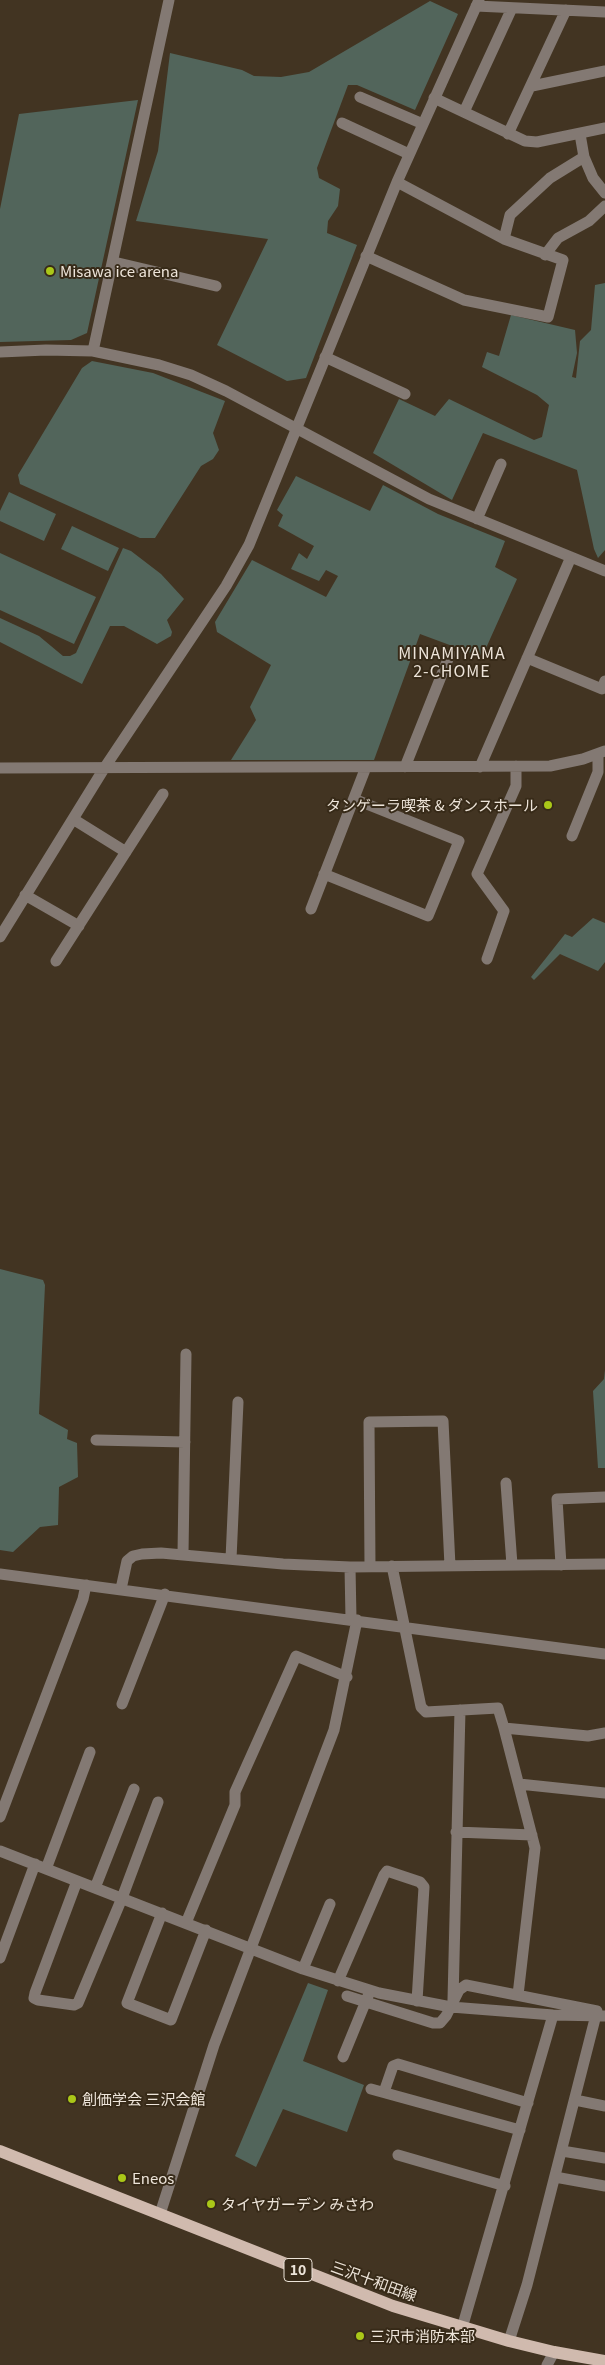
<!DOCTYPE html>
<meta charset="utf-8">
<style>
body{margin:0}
canvas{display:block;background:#423422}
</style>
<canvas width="605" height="2365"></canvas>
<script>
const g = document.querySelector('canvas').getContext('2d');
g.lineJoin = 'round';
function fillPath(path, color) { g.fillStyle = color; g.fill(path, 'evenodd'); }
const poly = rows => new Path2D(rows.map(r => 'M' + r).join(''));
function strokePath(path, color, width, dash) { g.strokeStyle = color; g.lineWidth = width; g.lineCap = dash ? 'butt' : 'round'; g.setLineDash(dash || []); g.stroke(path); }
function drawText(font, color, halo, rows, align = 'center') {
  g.font = font + ' Georgia,"Noto Sans JP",serif'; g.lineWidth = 4; g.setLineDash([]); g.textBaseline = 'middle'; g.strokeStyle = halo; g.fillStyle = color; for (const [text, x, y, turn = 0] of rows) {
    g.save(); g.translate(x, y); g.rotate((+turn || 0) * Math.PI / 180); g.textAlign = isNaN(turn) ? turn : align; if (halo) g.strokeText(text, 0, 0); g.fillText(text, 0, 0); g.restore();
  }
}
fillPath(poly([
 [430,1,458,14,415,110,357,85,348,85,317,168,319,178,340,189,338,206,328,221,327,233,357,245,306,378,287,381,217,345,268,239,136,221,158,151,170,53,242,70,254,76,281,77,309,72],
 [138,100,87,333,71,340,0,342,0,209,19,114],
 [605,283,605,550,598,558,594,549,577,470,483,433,452,500,373,453,399,399,435,416,449,399,534,440,542,437,549,405,537,395,482,367,487,352,499,356,511,315,575,330,577,353,572,377,576,378,580,341,591,330,595,285],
 [92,361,153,373,225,401,213,433,219,450,213,459,201,466,155,538,140,538,20,484,18,475,82,368],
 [296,476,370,511,383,485,438,514,505,541,495,567,517,579,482,657,420,634,374,760,231,760,256,720,250,707,271,665,217,632,215,622,252,560,326,597,338,576,326,570,319,581,291,569,299,553,307,559,314,546,278,526,283,515,277,510],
 [9,492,56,514,44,541,0,521,0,511],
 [72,526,119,548,108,571,61,549],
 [123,548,131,551,161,574,184,599,167,620,172,632,171,636,157,644,124,626,110,626,82,684,0,642,0,618,39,636,63,656,70,656,76,653],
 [0,553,96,597,74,644,0,610],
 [593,918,605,923,605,962,598,971,560,954,534,980,531,977,565,934,572,937],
 [0,1269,43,1280,45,1285,39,1414,68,1430,67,1439,77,1443,78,1477,59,1487,58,1525,40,1527,13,1552,0,1550],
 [605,1370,605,1468,598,1468,593,1391,604,1379],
 [308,1983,328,1990,303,2061,364,2085,347,2132,283,2109,256,2167,235,2156]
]), '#52655b');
strokePath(poly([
 [476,6,605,12],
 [532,86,605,71],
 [360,97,423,124],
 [434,98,525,141,537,142,605,128],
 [464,112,512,8],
 [342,123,409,154],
 [508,134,566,10],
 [580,134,584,157,593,178,605,193],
 [504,239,510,215,550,178,584,157],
 [545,255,558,238,589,221,605,206],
 [366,256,464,300,548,317,563,260,504,239,397,182],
 [114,262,216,286],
 [93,351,169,0],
 [0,352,46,350,93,351,159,365,191,375,226,391,429,499,605,571],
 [325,357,405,394],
 [477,519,501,464],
 [527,658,602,689,605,681],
 [405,767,450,654],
 [480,767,571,557],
 [0,768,550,766,583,759,605,751],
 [73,819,126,852],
 [572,836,598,772,598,755],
 [324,874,428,916,459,841,354,799],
 [25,895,79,926],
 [311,909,366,767],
 [0,937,105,767,226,586,249,545,397,182,479,0],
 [487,959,504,911,477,874,516,786,516,766],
 [56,961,163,794],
 [96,1440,185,1442],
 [506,1483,512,1565],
 [183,1554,186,1354],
 [231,1559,238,1402],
 [561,1565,557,1499,605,1497],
 [392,1566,421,1707,426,1712,498,1708,504,1728,535,1848,518,1995],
 [350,1567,351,1619],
 [370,1567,369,1422,443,1421,450,1566],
 [0,1574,605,1654],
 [121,1589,127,1561,133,1556,142,1554,161,1553,283,1564,350,1567,605,1564],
 [122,1704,165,1594],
 [504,1728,588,1736,605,1733],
 [519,1784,605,1793],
 [0,1817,83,1599,86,1585],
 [456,1832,532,1835],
 [0,1851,303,1969,379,1993,451,2007,553,2015,605,2016],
 [46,1869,90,1752],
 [77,1881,35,1993,34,1998,38,2000,74,2005,78,2003,122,1898,158,1802],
 [95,1888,134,1789],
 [162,1913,127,2003,171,2020,206,1930],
 [186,1923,235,1805,235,1792,296,1656,347,1677],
 [0,1958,35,1864],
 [303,1969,330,1904],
 [338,1981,384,1875,387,1871,420,1882,424,1887,417,2001],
 [347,1996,433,2023,440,2023,446,2016,459,1990,466,1985,597,2011,527,2285,509,2341],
 [453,2000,460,1710],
 [343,2057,368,1996],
 [371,2089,520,2130],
 [384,2092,393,2066,398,2064,528,2103],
 [575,2100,605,2106],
 [562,2151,605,2158],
 [398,2155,505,2186],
 [555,2177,605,2186],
 [160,2214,214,2045,334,1730,357,1620],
 [462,2328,553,2015],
 [547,2365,554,2352]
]), '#837973', 11);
strokePath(poly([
 [0,2151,393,2306,509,2341,554,2352,605,2361]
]), '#d0baae', 12);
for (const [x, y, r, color] of [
 [50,271,5,"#aac718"],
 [548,805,5,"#aac718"],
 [72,2099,5,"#aac718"],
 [122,2178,5,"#aac718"],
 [211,2204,5,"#aac718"],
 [360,2336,5,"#aac718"]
]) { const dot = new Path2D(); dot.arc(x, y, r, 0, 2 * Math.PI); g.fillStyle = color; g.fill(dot); strokePath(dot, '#372a18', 2); }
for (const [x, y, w] of [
 [298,2270,28]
]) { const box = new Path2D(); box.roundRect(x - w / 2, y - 11.5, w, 23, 4); g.fillStyle = '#372a18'; g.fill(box); strokePath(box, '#ede4d9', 1); }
drawText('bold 14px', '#ede4d9', null, [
 ["10",298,2270]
]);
drawText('15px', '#ede4d9', '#372a18', [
 ["Misawa ice arena",60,271],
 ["タンゲーラ喫茶 & ダンスホール",538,805,"right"],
 ["創価学会 三沢会館",82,2099],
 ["Eneos",132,2178],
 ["タイヤガーデン みさわ",221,2204],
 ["三沢市消防本部",370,2336]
], 'left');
drawText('15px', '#ede4d9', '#372a18', [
 ["三沢十和田線",374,2281,20]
]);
g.letterSpacing = '1px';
drawText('16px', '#ede4d9', '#372a18', [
 ["MINAMIYAMA",452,653],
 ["2-CHOME",452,671]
]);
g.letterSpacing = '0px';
</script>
